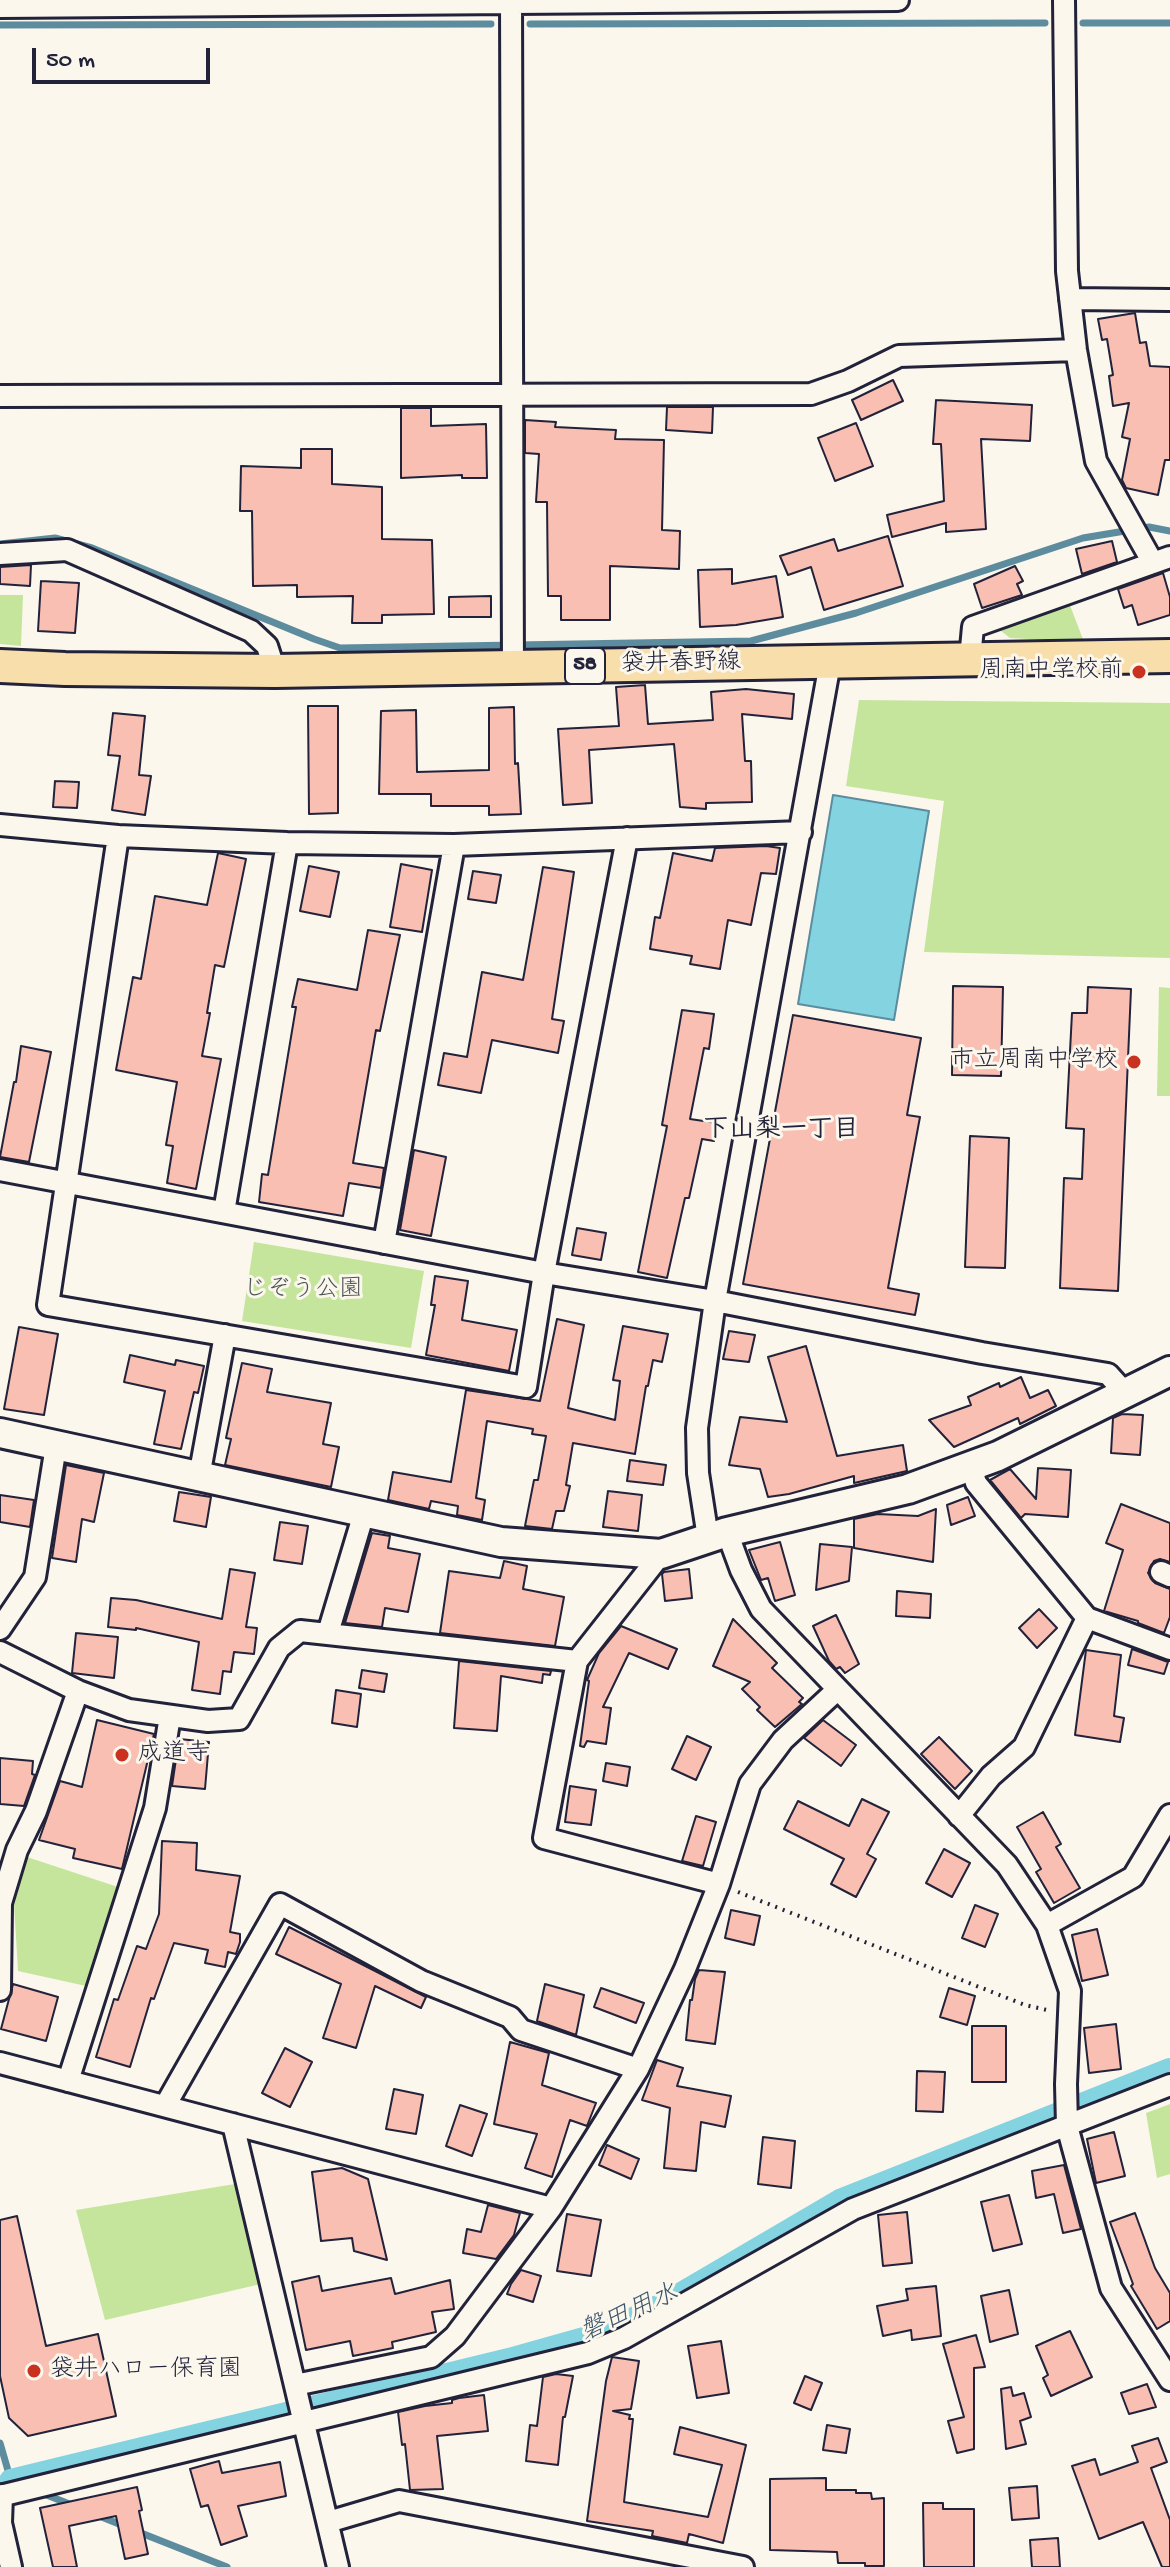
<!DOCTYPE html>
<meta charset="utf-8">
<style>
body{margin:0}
#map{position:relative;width:1170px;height:2567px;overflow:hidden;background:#fbf7ec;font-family:"Gochi Hand",sans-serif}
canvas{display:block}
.scale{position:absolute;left:32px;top:48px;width:178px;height:36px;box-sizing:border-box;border:4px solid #22223b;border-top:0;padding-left:10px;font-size:24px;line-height:28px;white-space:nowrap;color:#22223b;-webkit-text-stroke:6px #fbf7ec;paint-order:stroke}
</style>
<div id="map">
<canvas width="1170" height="2567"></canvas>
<div class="scale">50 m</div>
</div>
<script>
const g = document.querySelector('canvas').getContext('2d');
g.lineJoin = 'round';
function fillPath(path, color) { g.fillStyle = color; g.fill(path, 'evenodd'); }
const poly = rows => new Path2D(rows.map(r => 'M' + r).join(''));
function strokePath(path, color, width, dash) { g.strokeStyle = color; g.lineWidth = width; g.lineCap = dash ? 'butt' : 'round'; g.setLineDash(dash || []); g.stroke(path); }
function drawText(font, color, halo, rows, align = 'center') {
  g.font = font + ' "Gochi Hand","Klee One",sans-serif'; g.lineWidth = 6; g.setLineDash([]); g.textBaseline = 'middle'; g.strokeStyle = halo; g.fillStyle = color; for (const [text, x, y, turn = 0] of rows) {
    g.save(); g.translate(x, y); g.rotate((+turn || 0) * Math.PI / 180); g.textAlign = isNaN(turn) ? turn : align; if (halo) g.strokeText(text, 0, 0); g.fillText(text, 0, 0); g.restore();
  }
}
fillPath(poly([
 [0,595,23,595,21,646,0,644],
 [1068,600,1084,642,1010,638,996,627],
 [859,700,1170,703,1170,958,924,952,944,801,846,786],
 [1159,987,1170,988,1170,1096,1157,1096],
 [254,1242,424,1271,411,1348,242,1321],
 [27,1857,121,1888,86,1986,18,1971,14,1904],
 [1170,2104,1170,2174,1157,2178,1146,2113],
 [247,2182,261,2284,105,2320,76,2210]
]), '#c5e59d');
const water = poly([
 [833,795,929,811,894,1020,798,1004,833,795]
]);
fillPath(water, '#84d3e1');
strokePath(water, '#5d8c9f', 2);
strokePath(poly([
 [1083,23,1170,23],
 [530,24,1045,23],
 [0,25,491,24],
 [0,544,55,538,92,548,314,639,340,648,751,641,856,613,1083,538,1149,527,1170,531],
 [0,2443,11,2481,20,2485],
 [39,2492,72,2505],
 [99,2516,124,2526],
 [136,2531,227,2567]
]), '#5d8c9f', 7);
strokePath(poly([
 [11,2481,509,2360,605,2333,666,2303,840,2201,1170,2070]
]), '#84d3e1', 24);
const building = poly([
 [1135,313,1140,343,1146,342,1150,366,1170,367,1170,460,1165,460,1158,495,1126,488,1122,480,1130,439,1122,437,1129,403,1113,406,1109,376,1113,375,1107,339,1102,340,1098,319,1135,313],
 [893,380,903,401,861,420,852,400,893,380],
 [936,400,1032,405,1030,441,981,439,986,529,946,532,946,523,892,537,887,515,944,501,941,444,933,444,936,400],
 [667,407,713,407,712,433,666,430,667,407],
 [401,408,431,408,431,426,486,424,487,478,462,478,462,475,401,478,401,408],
 [525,420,556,422,555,427,616,430,615,439,664,440,662,530,680,531,679,569,610,566,610,620,561,620,561,596,548,596,547,502,536,502,539,454,525,453,525,420],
 [856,423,873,466,835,481,818,438,856,423],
 [301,449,332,449,332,484,382,487,382,539,432,540,434,614,382,615,382,623,352,623,353,596,297,597,297,585,253,586,252,511,240,511,241,466,301,468,301,449],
 [888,536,903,586,824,610,811,567,788,575,780,556,834,539,838,551,888,536],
 [1112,541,1117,562,1082,574,1076,549,1112,541],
 [31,565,30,586,0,584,0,567,31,565],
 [1015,566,1023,581,1017,584,1022,595,982,608,974,584,1015,566],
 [732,569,732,584,776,576,783,617,736,625,700,627,698,570,732,569],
 [1163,573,1170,597,1170,615,1138,625,1132,605,1124,608,1118,589,1163,573],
 [41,581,79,583,75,633,38,631,41,581],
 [491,596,491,617,449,617,449,597,491,596],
 [645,685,648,724,713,720,711,692,746,689,794,694,792,719,742,714,745,761,751,761,752,802,706,803,706,809,680,807,674,744,589,750,592,803,563,805,558,729,619,726,616,687,645,685],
 [308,706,338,706,338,813,309,814,308,706],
 [514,707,515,764,518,763,521,814,489,815,489,806,431,806,431,794,379,794,381,711,416,710,417,772,489,770,489,708,514,707],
 [113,713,145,716,139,775,151,776,145,815,112,810,120,756,108,755,113,713],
 [55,781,79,782,77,808,53,807,55,781],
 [766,846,780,848,776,874,761,873,751,925,728,920,720,969,690,964,692,956,650,949,655,917,660,918,673,853,712,861,715,848,766,846],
 [218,853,246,859,224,967,215,965,207,1013,210,1013,202,1056,221,1059,196,1189,167,1183,173,1146,166,1145,177,1082,116,1070,133,977,141,979,155,896,207,905,218,853],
 [401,864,432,870,422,932,390,927,401,864],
 [309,866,339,872,330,917,300,911,309,866],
 [543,867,574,872,552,1019,564,1021,558,1053,492,1040,481,1093,438,1085,444,1053,467,1057,482,972,523,980,543,867],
 [473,871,501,875,496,903,468,899,473,871],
 [368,930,400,935,380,1031,376,1030,353,1163,384,1168,381,1188,349,1183,343,1216,259,1202,262,1174,268,1175,296,1007,292,1007,298,979,357,990,368,930],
 [953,986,1003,987,1001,1076,952,1075,953,986],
 [1088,987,1131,989,1118,1291,1060,1288,1064,1178,1082,1179,1084,1129,1066,1128,1072,1013,1087,1013,1088,987],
 [682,1010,714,1014,709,1049,704,1048,690,1119,717,1123,714,1141,702,1139,689,1198,685,1198,667,1278,638,1272,667,1126,662,1125,682,1010],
 [793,1015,921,1038,907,1115,920,1117,888,1288,919,1294,915,1315,743,1284,793,1015],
 [21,1046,51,1052,29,1162,0,1157,14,1082,16,1082,21,1046],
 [970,1136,1009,1138,1005,1268,965,1267,970,1136],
 [414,1150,446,1157,431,1236,400,1230,414,1150],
 [577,1228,606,1233,601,1260,572,1255,577,1228],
 [435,1276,468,1281,462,1320,517,1330,509,1371,426,1355,435,1305,431,1305,435,1276],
 [557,1319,584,1325,568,1408,615,1420,620,1381,613,1380,623,1326,668,1334,662,1362,653,1360,648,1386,646,1386,635,1454,573,1443,566,1485,570,1486,564,1511,556,1511,552,1529,525,1526,534,1480,538,1480,546,1436,532,1434,533,1429,487,1421,476,1498,485,1500,482,1520,457,1515,458,1506,431,1501,429,1509,388,1500,393,1472,451,1482,466,1390,540,1401,557,1319],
 [19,1327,58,1334,44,1415,4,1409,19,1327],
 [729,1331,755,1335,749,1362,723,1359,729,1331],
 [806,1346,837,1456,903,1445,907,1471,854,1483,854,1476,789,1494,768,1497,760,1469,729,1465,740,1417,787,1422,768,1357,806,1346],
 [130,1355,175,1365,176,1360,204,1366,198,1393,194,1392,181,1449,154,1444,165,1391,124,1382,130,1355],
 [242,1363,272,1369,267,1392,331,1403,323,1444,339,1447,331,1487,225,1465,231,1439,226,1438,242,1363],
 [1021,1377,1030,1398,1048,1390,1056,1406,1020,1424,1018,1418,954,1447,929,1420,971,1405,968,1397,999,1383,1000,1387,1021,1377],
 [1122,1414,1143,1415,1140,1455,1111,1453,1113,1418,1122,1414],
 [630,1460,666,1465,663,1485,627,1481,630,1460],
 [66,1465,104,1473,94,1522,82,1519,76,1562,52,1558,66,1465],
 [1038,1468,1071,1470,1068,1517,1025,1514,1021,1518,990,1480,1010,1469,1036,1499,1038,1468],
 [608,1491,642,1495,638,1531,603,1527,608,1491],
 [179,1492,211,1497,206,1527,174,1521,179,1492],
 [0,1495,34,1500,30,1527,0,1522,0,1495],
 [968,1497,975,1516,951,1525,947,1505,968,1497],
 [1121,1504,1170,1523,1170,1562,1160,1559,1154,1561,1148,1573,1155,1583,1170,1589,1170,1617,1164,1633,1138,1623,1138,1621,1104,1611,1123,1550,1106,1543,1121,1504],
 [936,1509,933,1562,854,1548,854,1519,878,1514,918,1516,936,1509],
 [280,1522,308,1526,302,1564,274,1560,280,1522],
 [372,1533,390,1536,388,1548,420,1554,408,1612,385,1608,382,1627,345,1623,372,1533],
 [780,1542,795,1595,775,1601,768,1578,761,1580,749,1550,780,1542],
 [820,1544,852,1547,849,1581,816,1590,820,1544],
 [504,1561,527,1566,523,1589,564,1597,555,1646,440,1633,449,1571,500,1578,504,1561],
 [230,1569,255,1573,246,1627,257,1628,254,1654,234,1652,231,1672,223,1671,220,1694,192,1690,199,1642,136,1628,136,1630,108,1627,111,1598,136,1600,222,1619,230,1569],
 [689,1569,692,1598,665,1601,662,1574,664,1572,689,1569],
 [897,1591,931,1594,930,1618,896,1616,897,1591],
 [1039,1609,1057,1628,1037,1648,1019,1628,1039,1609],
 [836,1615,859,1664,845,1673,840,1667,836,1669,829,1661,813,1626,836,1615],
 [733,1619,777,1663,772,1668,803,1698,799,1702,802,1704,775,1727,757,1710,760,1707,742,1689,750,1682,713,1666,733,1619],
 [621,1626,677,1649,668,1669,629,1653,603,1707,611,1708,606,1744,587,1741,584,1747,580,1746,589,1681,587,1680,599,1653,621,1626],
 [76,1633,118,1637,114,1678,72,1673,76,1633],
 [1132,1649,1168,1662,1164,1674,1128,1665,1132,1649],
 [1086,1650,1121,1655,1114,1716,1124,1718,1120,1742,1075,1735,1086,1650],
 [459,1661,551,1671,550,1675,543,1674,542,1683,501,1676,497,1731,454,1728,459,1661],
 [362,1670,387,1674,384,1692,359,1688,362,1670],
 [336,1690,361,1694,357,1727,332,1723,336,1690],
 [97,1720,154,1734,122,1869,73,1858,75,1849,39,1840,60,1781,82,1787,97,1720],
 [823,1720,856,1745,841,1766,804,1738,823,1720],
 [687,1736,711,1747,696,1780,672,1769,687,1736],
 [939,1737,972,1771,955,1789,921,1754,939,1737],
 [179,1739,209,1742,205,1789,172,1786,179,1739],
 [0,1758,33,1761,32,1774,35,1775,24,1806,0,1804,0,1758],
 [606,1763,630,1767,627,1786,603,1781,606,1763],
 [570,1786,596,1790,591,1825,565,1822,570,1786],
 [862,1799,889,1812,867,1854,876,1859,856,1897,831,1884,844,1859,784,1829,798,1801,849,1826,862,1799],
 [1043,1812,1061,1844,1056,1847,1080,1888,1054,1903,1036,1872,1041,1869,1017,1827,1043,1812],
 [696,1816,716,1822,703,1866,682,1861,696,1816],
 [162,1841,197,1843,196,1870,240,1876,230,1932,240,1934,240,1942,236,1954,228,1952,225,1967,205,1963,208,1950,174,1943,154,1999,151,1998,130,2067,96,2057,114,1999,118,2000,137,1946,146,1949,159,1914,162,1841],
 [944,1849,970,1863,952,1897,926,1883,944,1849],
 [975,1905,998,1914,985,1947,962,1938,975,1905],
 [731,1910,760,1916,754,1945,725,1938,731,1910],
 [289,1927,426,1997,421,2008,375,1986,356,2048,323,2038,341,1984,276,1954,289,1927],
 [1097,1929,1108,1975,1082,1981,1072,1935,1097,1929],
 [699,1970,725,1972,715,2044,686,2040,690,2000,692,2000,695,1979,699,1970],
 [13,1984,58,1997,46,2041,1,2029,13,1984],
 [545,1984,584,1995,576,2035,537,2021,545,1984],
 [601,1988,644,2003,636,2023,594,2007,601,1988],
 [949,1988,975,1996,967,2025,940,2017,949,1988],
 [1116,2024,1121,2069,1089,2073,1084,2028,1116,2024],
 [972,2026,1006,2026,1006,2082,972,2082,972,2026],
 [510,2042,549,2053,542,2085,596,2103,587,2126,570,2120,552,2177,525,2168,537,2134,494,2124,510,2042],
 [285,2048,312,2062,290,2107,262,2093,285,2048],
 [657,2060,683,2068,677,2086,731,2096,725,2127,701,2122,696,2171,664,2168,670,2108,642,2100,657,2060],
 [917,2071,945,2072,943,2112,916,2111,917,2071],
 [394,2089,423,2095,416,2134,386,2129,394,2089],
 [460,2105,487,2114,472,2156,446,2146,460,2105],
 [1114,2132,1125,2176,1096,2183,1087,2139,1114,2132],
 [763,2137,795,2141,791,2188,758,2184,763,2137],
 [607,2145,639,2159,631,2179,599,2165,607,2145],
 [1064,2165,1081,2229,1063,2233,1054,2194,1036,2198,1032,2171,1064,2165],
 [342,2168,368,2179,387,2260,354,2251,352,2238,321,2241,312,2172,342,2168],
 [1009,2195,1022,2244,993,2251,981,2202,1009,2195],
 [488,2205,520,2213,514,2235,496,2259,463,2253,467,2229,481,2232,488,2205],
 [907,2212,912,2263,883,2266,878,2215,907,2212],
 [1135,2213,1155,2268,1170,2293,1170,2321,1157,2329,1131,2286,1133,2284,1110,2222,1135,2213],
 [567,2214,601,2220,591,2276,557,2271,567,2214],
 [17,2216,46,2346,98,2334,116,2416,28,2436,9,2418,0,2376,0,2220,17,2216],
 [521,2270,541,2276,533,2302,507,2294,511,2284,521,2270],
 [319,2276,322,2291,391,2278,395,2294,450,2280,454,2309,432,2312,436,2332,392,2342,393,2348,353,2356,350,2341,306,2350,292,2282,319,2276],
 [936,2286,941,2336,912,2340,911,2330,883,2336,877,2306,908,2300,906,2289,936,2286],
 [1009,2290,1018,2334,990,2342,981,2296,1009,2290],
 [1070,2331,1092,2377,1051,2396,1043,2378,1048,2375,1036,2346,1070,2331],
 [976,2335,985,2367,974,2368,974,2449,957,2453,948,2421,964,2417,943,2344,976,2335],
 [721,2341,729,2393,697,2398,688,2346,721,2341],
 [612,2357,639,2361,631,2409,613,2411,630,2415,629,2419,633,2419,624,2502,708,2517,722,2465,674,2454,680,2427,746,2445,723,2543,689,2534,687,2543,652,2536,653,2531,587,2521,606,2381,612,2357],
 [556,2374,573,2376,565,2417,563,2417,558,2465,526,2461,530,2425,537,2426,543,2377,556,2374],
 [805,2376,822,2383,811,2410,794,2403,805,2376],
 [1147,2384,1156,2407,1129,2414,1121,2393,1147,2384],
 [1011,2387,1013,2396,1024,2393,1031,2417,1020,2421,1026,2444,1006,2449,1001,2389,1011,2387],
 [484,2395,488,2431,437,2436,443,2489,410,2490,405,2444,402,2445,398,2412,425,2406,452,2403,452,2400,459,2398,484,2395],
 [827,2425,850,2429,846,2453,823,2450,827,2425],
 [1158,2438,1167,2462,1151,2468,1170,2520,1170,2567,1162,2567,1143,2522,1099,2539,1072,2466,1095,2459,1100,2475,1138,2462,1132,2446,1158,2438],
 [219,2461,222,2473,280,2462,286,2496,238,2506,247,2536,221,2545,208,2505,201,2507,190,2469,219,2461],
 [826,2478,826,2490,856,2490,856,2493,871,2493,872,2499,884,2498,884,2566,865,2566,865,2563,838,2563,837,2552,770,2550,770,2479,826,2478],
 [1037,2486,1039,2518,1012,2520,1009,2488,1037,2486],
 [137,2487,142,2510,139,2511,148,2554,125,2559,116,2516,69,2526,77,2567,53,2567,40,2508,137,2487],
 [923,2503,943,2503,943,2509,974,2509,974,2567,924,2567,923,2503],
 [1058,2538,1060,2567,1032,2567,1030,2540,1058,2538]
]);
fillPath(building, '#f9bfb2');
strokePath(building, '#22223b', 2);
const street = poly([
 [511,0,513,668],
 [1064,0,1067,271,1076,350,1096,461,1153,563],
 [0,7,898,0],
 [1070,299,1170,300],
 [0,396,811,394,848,381,899,356,1076,350],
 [0,554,67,550,251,631,267,646,275,671],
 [970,659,973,627,1170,557],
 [0,825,118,836,287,843,454,845,801,832],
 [118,836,48,1305,526,1387,544,1273,627,838],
 [0,1170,544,1273,715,1301,982,1353,1108,1374,1126,1394],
 [224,1212,287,843],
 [384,1243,454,845],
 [199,1477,225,1335],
 [727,1532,741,1570,761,1609,1007,1865,1047,1925,1070,1991,1066,2084,1067,2126,1111,2288,1170,2380],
 [708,1538,698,1473,697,1428,715,1301,830,663],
 [661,1554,577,1661,544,1838,719,1884],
 [1161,1572,1170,1576],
 [1087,1618,1170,1649],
 [0,1629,35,1577,56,1446],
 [328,1633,364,1513],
 [0,1652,78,1691,129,1710,208,1721,239,1719,279,1648,300,1631,577,1661],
 [959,1816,991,1776,1024,1747,1087,1618,976,1483,971,1466],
 [1047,1925,1133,1877,1170,1815],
 [0,1990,1,1903,17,1850,36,1811,78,1691],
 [0,2063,551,2208],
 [68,2081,155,1808,170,1716],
 [165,2106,280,1904,421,1981,510,2017,521,2030,638,2069],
 [233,2124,338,2567],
 [295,2385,431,2357,455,2336,551,2208,638,2069,685,1969,719,1884,750,1784,783,1740,837,1690],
 [2,2495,1,2523,11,2567],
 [0,2496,588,2353,624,2338,853,2209,1170,2085],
 [328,2522,399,2501,743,2567]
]);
const secondary = poly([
 [0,1433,501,1542,661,1554,727,1532,908,1489,998,1456,1170,1371]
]);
const primary = poly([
 [0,666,65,669,275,671,1170,656]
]);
strokePath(street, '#22223b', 26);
strokePath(secondary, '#22223b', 34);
strokePath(primary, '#22223b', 38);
strokePath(poly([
 [738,1892,1025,2005,1047,2010]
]), '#22223b', 4, [2, 6]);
strokePath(street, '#fbf7ec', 20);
strokePath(secondary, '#fbf7ec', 28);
strokePath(primary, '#f8deab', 32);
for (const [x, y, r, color] of [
 [1139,672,8,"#c8321e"],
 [1134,1062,8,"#c8321e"],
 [122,1755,8,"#c8321e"],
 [34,2371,8,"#c8321e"]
]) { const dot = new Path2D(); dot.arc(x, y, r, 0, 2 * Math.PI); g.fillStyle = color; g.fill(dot); strokePath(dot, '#fbf7ec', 3); }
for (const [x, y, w] of [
 [585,666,40]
]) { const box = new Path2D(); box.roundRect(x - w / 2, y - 18, w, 36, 6); g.fillStyle = '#fbf7ec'; g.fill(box); strokePath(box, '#22223b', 2); }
drawText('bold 22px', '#22223b', null, [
 ["58",585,666]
]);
drawText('24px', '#22223b', '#fbf7ec', [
 ["袋井春野線",681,665,-1]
]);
drawText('24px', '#22223b', '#fbf7ec', [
 ["周南中学校前",1123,672],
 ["市立周南中学校",1118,1062],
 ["成道寺",138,1755,"left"],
 ["袋井ハロー保育園",50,2371,"left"]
], 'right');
drawText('24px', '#4b5354', '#fbf7ec', [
 ["じぞう公園",303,1291]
]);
drawText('bold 26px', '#22223b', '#fbf7ec', [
 ["下山梨一丁目",781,1132]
]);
drawText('italic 26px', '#3f576d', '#fbf7ec', [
 ["磐田用水",630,2315,-24]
]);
</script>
